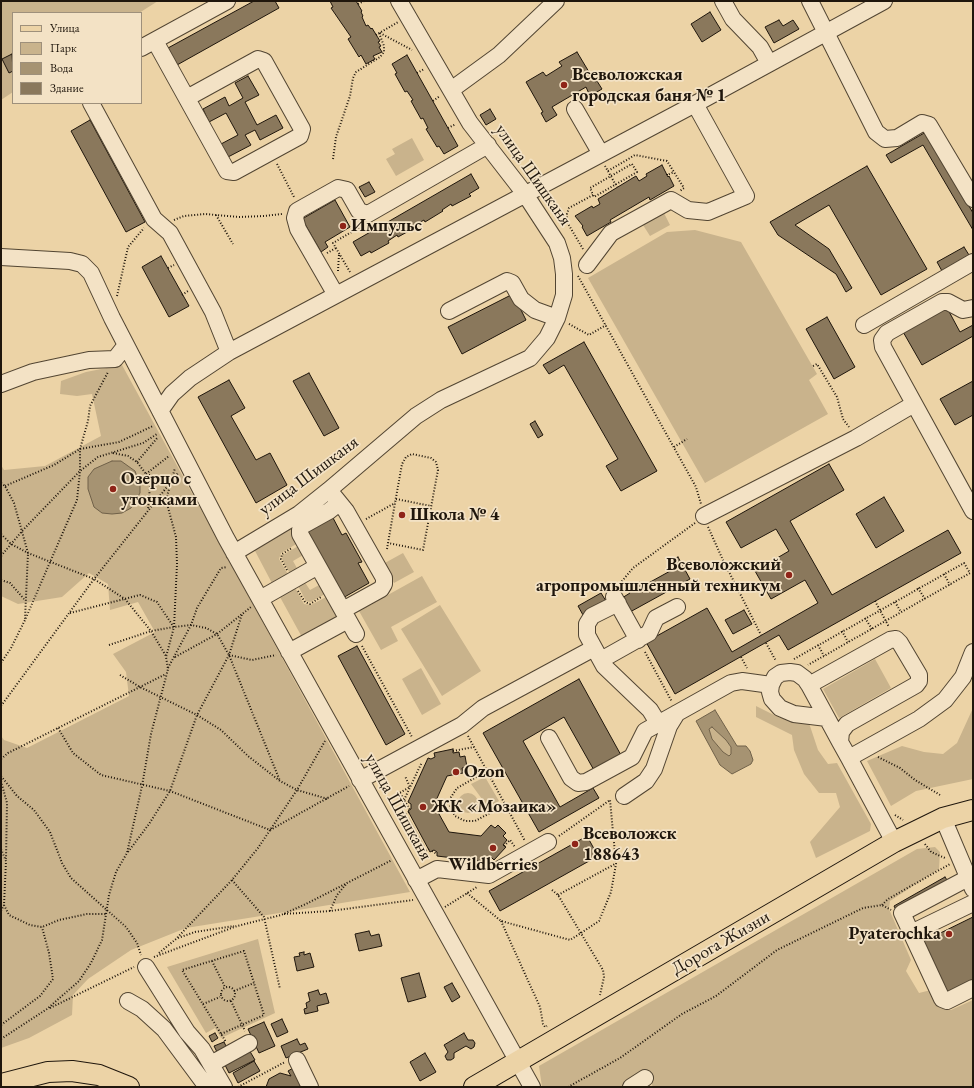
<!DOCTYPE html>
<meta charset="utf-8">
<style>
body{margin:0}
#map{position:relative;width:974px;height:1088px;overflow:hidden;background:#ecd3a6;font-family:"EB Garamond",serif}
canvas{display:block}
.frame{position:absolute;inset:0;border:2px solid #1f160c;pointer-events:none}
.legend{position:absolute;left:12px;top:12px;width:130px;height:92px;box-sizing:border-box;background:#f3e2c5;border:1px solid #9e907b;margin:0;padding:5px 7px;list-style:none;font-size:12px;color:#1f160c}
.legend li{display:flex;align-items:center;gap:8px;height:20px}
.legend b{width:20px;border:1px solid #9e907b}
</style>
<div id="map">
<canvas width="974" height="1088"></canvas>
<div class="frame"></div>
<ul class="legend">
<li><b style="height:5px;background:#ecd3a6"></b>Улица</li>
<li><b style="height:11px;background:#c9b38c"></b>Парк</li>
<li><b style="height:11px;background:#a69372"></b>Вода</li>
<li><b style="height:11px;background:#8a785c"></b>Здание</li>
</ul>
</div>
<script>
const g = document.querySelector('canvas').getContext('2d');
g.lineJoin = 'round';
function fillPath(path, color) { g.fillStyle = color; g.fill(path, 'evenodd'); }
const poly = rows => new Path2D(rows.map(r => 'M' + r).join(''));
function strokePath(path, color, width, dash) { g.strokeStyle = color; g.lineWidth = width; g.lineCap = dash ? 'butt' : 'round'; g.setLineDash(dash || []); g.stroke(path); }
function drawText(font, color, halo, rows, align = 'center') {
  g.font = font + ' "EB Garamond",serif'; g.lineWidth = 3.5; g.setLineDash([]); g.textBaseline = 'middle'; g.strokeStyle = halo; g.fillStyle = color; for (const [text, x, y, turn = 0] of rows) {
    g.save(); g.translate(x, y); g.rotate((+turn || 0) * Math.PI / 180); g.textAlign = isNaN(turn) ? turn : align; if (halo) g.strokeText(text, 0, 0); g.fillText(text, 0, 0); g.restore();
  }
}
fillPath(poly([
 [1,1,158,1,139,13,13,13,13,92,1,100],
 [412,138,424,160,396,176,386,159,395,154,392,149],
 [664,213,670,225,650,236,643,225],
 [695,230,741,242,817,374,809,380,828,414,705,483,588,278,667,232],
 [122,365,410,892,186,928,131,950,88,979,73,995,72,1015,29,1038,1,1048,1,736,4,740,27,748,129,696,126,672,113,654,155,632,138,602,110,610,108,584,89,573,62,597,18,604,1,596,1,465,4,470,45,466,101,436,92,394,77,396,60,394,61,381,86,372],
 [289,526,298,543,281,553,279,559,290,578,274,587,254,549],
 [300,545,305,554,293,561,298,570,292,577,282,559,283,555],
 [403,553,414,572,394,583,383,564],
 [422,576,437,602,391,627,398,641,381,650,359,611],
 [304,581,310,590,321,584,327,593,310,602,306,601,296,582],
 [293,584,304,604,311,605,328,596,341,618,303,639,280,597],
 [440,605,481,671,442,696,401,629],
 [875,659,891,688,839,718,823,689],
 [421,668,441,704,422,715,402,679],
 [756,706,780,718,809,723,818,750,828,764,837,763,871,824,870,831,816,858,810,842,840,807,836,793,819,793,804,774,794,750,792,735,756,717],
 [973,708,973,779,916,791,891,806,867,761,902,746,924,752,943,754,957,743],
 [712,727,726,740,731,747,732,754,729,756,723,752,712,739,709,729],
 [485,777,499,801,484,809,482,799,471,784],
 '458 803a10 10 0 1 1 20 0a10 10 0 1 1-20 0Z',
 [409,817,425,846,418,850,402,821],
 [935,847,940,852,939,869,890,901,889,909,911,960,906,971,919,993,931,990,939,1007,951,1010,973,1000,973,1087,653,1087,646,1072,627,1087,542,1087,539,1066,917,849],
 [258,939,275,1013,221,1038,215,1028,206,1033,167,967]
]), '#c9b38c');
const water = poly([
 [112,461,121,461,135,471,140,485,140,493,131,508,122,513,112,514,102,513,94,507,88,489,88,477,94,469,112,461],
 [715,710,737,746,746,746,750,751,753,760,751,764,732,774,720,765,696,721,715,710],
 [712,727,726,740,731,747,731,754,729,756,723,752,712,739,709,729,712,727]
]);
fillPath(water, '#a69372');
strokePath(water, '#706149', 1);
const building = poly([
 [254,1,275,1,279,8,177,65,168,48,254,1],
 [330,1,356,1,362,11,361,12,363,16,362,17,366,26,368,25,371,29,372,28,380,41,378,42,381,46,379,47,382,52,373,56,375,59,366,64,361,55,359,57,348,39,351,37,331,8,333,7,330,1],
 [710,12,721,30,702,42,691,24,710,12],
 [779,20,783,26,793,20,799,29,774,43,765,27,779,20],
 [577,52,595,82,597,81,602,89,590,96,586,87,552,107,557,115,546,122,541,113,543,112,526,82,543,72,546,76,562,66,559,62,577,52],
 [12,54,13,71,9,73,2,59,12,54],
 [407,55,458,146,444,154,439,146,437,147,426,129,428,128,423,118,421,119,411,101,413,100,407,91,405,92,395,74,397,73,392,64,407,55],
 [248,76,259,95,245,102,257,125,276,115,283,128,260,140,255,130,245,135,251,145,228,157,221,144,238,135,226,113,209,122,203,109,225,97,229,106,243,98,235,83,248,76],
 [490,109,496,119,486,125,480,115,490,109],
 [90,120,145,222,126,232,71,131,90,120],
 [926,132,973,213,973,230,923,145,891,163,886,155,926,132],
 [662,165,668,177,669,176,674,186,650,200,649,197,610,220,611,222,587,236,582,227,583,226,575,216,592,206,593,208,600,204,598,199,636,176,639,181,647,176,646,174,662,165],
 [867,166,927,269,881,295,829,205,795,225,829,249,852,288,846,292,836,274,778,235,770,222,867,166],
 [471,174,479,188,469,194,471,196,452,206,451,204,442,210,443,211,425,222,424,220,415,225,416,227,398,237,397,235,388,241,389,243,371,253,370,251,361,256,353,242,471,174],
 [369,182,375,192,365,197,359,187,369,182],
 [335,200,350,227,325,242,328,247,321,252,302,219,335,200],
 [964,247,969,255,942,271,937,262,964,247],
 [161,256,189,306,169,317,142,267,161,256],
 [513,294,526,320,462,354,448,327,513,294],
 [946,306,960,332,973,325,973,336,922,365,902,330,946,306],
 [827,317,855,367,834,379,806,329,827,317],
 [584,342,657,471,621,491,606,466,618,459,564,365,549,374,543,365,584,342],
 [309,373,339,428,324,436,293,381,309,373],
 [229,380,245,408,231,416,256,460,270,453,287,485,256,503,198,397,229,380],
 [973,381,973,415,955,425,940,399,973,381],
 [535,421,543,435,538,438,530,424,535,421],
 [829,464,844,490,790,521,832,595,948,530,961,553,788,650,779,635,675,694,646,642,707,608,732,652,818,603,805,580,771,599,755,571,789,551,776,529,741,548,726,522,829,464],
 [884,497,904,531,876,548,856,514,884,497],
 [332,516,342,535,346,533,362,562,358,563,369,583,341,599,304,532,332,516],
 [678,557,690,579,630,612,622,598,630,593,628,589,640,582,643,586,672,570,668,563,678,557],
 [601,593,606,601,583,615,578,606,601,593],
 [744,610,752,624,733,634,725,620,744,610],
 [357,646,405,734,386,745,338,656,357,646],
 [579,679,622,757,595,772,564,717,523,741,560,807,593,788,599,798,539,832,483,733,579,679],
 [453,749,453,753,459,752,460,757,465,756,467,767,462,768,463,773,447,776,434,805,449,832,481,836,491,825,495,828,498,825,506,833,503,836,507,840,503,845,506,847,494,860,491,857,487,858,486,862,437,856,437,852,434,850,430,852,408,811,411,809,411,804,408,802,428,758,431,759,435,757,434,753,453,749],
 [587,836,598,856,500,911,489,891,587,836],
 [945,877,949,883,897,912,894,906,945,877],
 [973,917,973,985,945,999,918,944,973,917],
 [369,931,371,936,379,934,382,946,359,951,355,934,369,931],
 [304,952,304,955,310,953,314,967,297,971,294,957,300,956,299,953,304,952],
 [419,973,426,997,408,1002,401,978,419,973],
 [452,983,460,997,452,1002,444,987,452,983],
 [318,990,320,995,326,993,329,1003,317,1006,318,1011,305,1014,304,1009,307,1008,306,1003,310,1001,308,993,318,990],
 [282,1019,288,1032,277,1037,271,1024,282,1019],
 [264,1022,275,1046,259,1053,248,1029,264,1022],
 [215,1033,218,1038,212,1042,209,1036,215,1033],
 [464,1033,468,1040,473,1040,475,1043,474,1047,471,1049,466,1046,454,1053,454,1058,451,1060,447,1060,445,1056,448,1052,444,1045,464,1033],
 [297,1039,300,1045,305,1043,308,1049,286,1058,281,1046,297,1039],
 [224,1042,228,1050,218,1054,214,1046,224,1042],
 [248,1048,255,1060,229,1073,223,1061,248,1048],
 [425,1053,436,1072,420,1081,410,1062,425,1053],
 [254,1061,260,1071,238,1083,233,1073,254,1061],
 [295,1067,304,1084,298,1087,266,1087,269,1079,280,1073,291,1076,288,1071,295,1067]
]);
fillPath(building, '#8a785c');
strokePath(building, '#1f160c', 1);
const minor = poly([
 [723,1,733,19,760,47,769,63],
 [810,1,876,132,885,139,897,138,922,123,929,125,973,199],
 [155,41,227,171,234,172,300,136,302,129,264,61,258,59,187,98],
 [141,48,227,1],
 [451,90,499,55,556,1],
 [91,103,154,219,170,233,213,312,229,352],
 [575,109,601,154],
 [1,257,70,261,82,264,91,273,112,318,226,538,532,1087],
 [587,265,611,233,671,200,688,210,708,212,746,196,695,104],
 [336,295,298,229,295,218,297,211,338,188,347,190,359,211,368,214,488,145],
 [973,308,963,310,948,302,942,302,887,333,882,340,883,347,973,511],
 [449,311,507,281,512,283,521,299,535,310,557,318],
 [864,325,973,262],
 [1,384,33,372,89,360,115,359,126,345],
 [160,411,172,394,190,378,229,352,695,104,884,1],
 [333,495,346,511,384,578,384,584,381,589,343,610],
 [339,503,329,511,302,526,300,530,300,534,356,634],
 [704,516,856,438,914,404],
 [234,553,299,514,329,490,416,416,441,400,530,358,547,338,557,318,564,295,564,274,562,258,557,243,525,194,470,123,399,1],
 [614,597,638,640],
 [260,599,318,566],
 [618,603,592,616,587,624,587,635,604,666,650,710,658,723],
 [289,652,348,620],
 [601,660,649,633,656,618,677,607],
 [809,685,890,640,896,639,900,643,919,675,919,681,916,685,847,724,841,732,840,742],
 [827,718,794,714,780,708,772,699,770,692,771,685,775,677,781,673,790,672,797,673,805,679,809,685,827,718,840,742,849,758,894,842],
 [549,738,571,778,578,783,586,782,632,757,645,731,731,683,742,681,771,685],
 [849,758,919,719,945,700,963,677,973,652],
 [360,780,462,725,483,708,594,648],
 [624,796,646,781,654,769,669,726,677,713],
 [943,818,973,889],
 [968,878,902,913,942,999,947,1001,973,988],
 [416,880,437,869,489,875,548,842],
 [911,933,973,903],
 [146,967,187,1032,202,1049,224,1087],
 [128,1001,142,1009,164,1029,207,1087],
 [297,1060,310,1087],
 [211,1064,249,1043],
 [631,1087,645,1078]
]);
const major = poly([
 [1,1084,48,1072,72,1071,99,1075,129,1087],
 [474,1087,894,842,943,818,973,810]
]);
strokePath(minor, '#524532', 18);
strokePath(major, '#1f160c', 22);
strokePath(poly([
 [250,1,251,3],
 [358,4,364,1],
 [380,33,412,50],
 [376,35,398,22],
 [417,73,424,69],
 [433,101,440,96],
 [448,128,456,124],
 [333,159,336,137,350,96,353,78,356,72,380,57,384,52,384,46,379,33],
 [277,164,294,197],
 [605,166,617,187],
 [608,171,635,155,667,161,684,188,680,191],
 [667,174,667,175,674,172],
 [216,215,233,244],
 [174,220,184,216,205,214,239,217,264,216,282,214],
 [368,226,371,232],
 [583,249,567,222,567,214,569,208,593,195,590,188,632,164,637,172,594,197,593,195],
 [327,253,336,248],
 [168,268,174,265],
 [338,271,339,254],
 [350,272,333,243,360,227,361,225],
 [578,276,696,487,701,504],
 [182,295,188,291],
 [117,296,128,247,144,228],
 [569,324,589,335,606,325],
 [813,366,817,364,837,397,843,419,849,427],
 [674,447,687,439],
 [113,453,128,456,137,462,146,474,150,486,148,510],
 [137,462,158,437],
 [146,474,169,456],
 [146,474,171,482],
 [1,483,5,486,14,503,28,553,25,619],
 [5,486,54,465,80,449,119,442,153,426],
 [396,499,431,506],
 [366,519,395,503],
 [708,527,723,560,761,635],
 [1,534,11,544,28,553,94,579,125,599,151,631,166,656],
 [387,549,388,543,395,503,402,464,406,457,412,454,431,458,436,462,438,470,423,550,388,543],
 [1,556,23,530,80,471,98,457,143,443,157,434],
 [287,570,281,559,282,554,292,548],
 [944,574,950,585],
 [1,580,10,583,24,599],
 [618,586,633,568,695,523],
 [918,588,925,599],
 [298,591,305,602,310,604,321,597],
 [875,601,889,627],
 [895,602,901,612],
 [70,613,140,595,157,602,173,626],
 [865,618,872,629],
 [842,631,848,642],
 [766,643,776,661],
 [109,645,151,631,174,627,191,625,206,628,217,634,229,655,280,781],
 [818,645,824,656],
 [362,646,412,737],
 [645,652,672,702],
 [229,655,252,660,276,655],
 [175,657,217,634,251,607],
 [741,657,747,668],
 [794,659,964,563,970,573,808,665],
 [1,663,11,648,25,620,77,500,80,471,80,449,88,421,90,406,108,372],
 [168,668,191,625,197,608,221,568,227,567],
 [120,675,140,687,197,715,221,730,248,756,280,781,297,790,328,799],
 [1,706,94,579,178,473],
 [58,728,73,753,101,775,170,791,270,830,349,786],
 [468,736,525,841],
 [453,751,474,747],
 [878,757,900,768,915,780,940,795],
 [1,759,8,753,166,674],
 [487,771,457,788,451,797,450,807,455,816,465,821,475,821,505,805],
 [1,776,17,796,34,810,50,832,62,863,71,878,126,927,137,943,141,955],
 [1,781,7,803,6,859],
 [400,793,410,810],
 [387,800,410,787,405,776],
 [404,800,422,762],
 [895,815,903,820],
 [398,819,409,812],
 [559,836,610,800],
 [925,844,931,852,945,858],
 [504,846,510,840,515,847],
 [1,849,6,861,4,905,9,915,30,925,42,927,59,920,87,914,106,914],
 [432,851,437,854],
 [128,852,149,824,170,791,197,715,229,655,242,614],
 [418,855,429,849],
 [232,880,264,917,280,989],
 [552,890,558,895,603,970,604,977,600,995],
 [467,893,501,921,570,940,581,933,599,921,611,892,616,864,610,800],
 [558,895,615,864],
 [882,905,888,899,950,864],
 [445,907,477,887],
 [1,911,4,905],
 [330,911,337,895,347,883],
 [284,914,330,911,413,900],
 [501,921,540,1007,543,1024,545,1027,547,1026],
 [178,938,195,932,234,926],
 [159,953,176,939,232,880,258,848,297,790,325,741],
 [154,957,237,926,281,915,306,904,392,860],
 [212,961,225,987],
 '221 994a7 7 0 1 1 14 0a7 7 0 1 1-14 0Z',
 [234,991,254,983],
 [231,1001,245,1031],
 [203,1004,220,997],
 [50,1008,134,967],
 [1,1025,40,996,53,979,49,953,42,927],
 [221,1034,264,1015,244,951,182,970,226,1042],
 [1,1039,47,1009,79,981,91,963,102,940,109,895,116,872,127,853,142,786,151,734,168,669,166,657,174,627,177,564,176,537,166,500,175,468],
 [168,1087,191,1087],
 [238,1087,285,1062],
 [568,1087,620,1058,682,1014,716,996,777,950,863,908,882,905,891,910]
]), '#1f160c', 2, [1, 2]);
strokePath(minor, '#f3e2c5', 16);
strokePath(major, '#ecd3a6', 20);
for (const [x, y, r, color] of [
 [564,85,4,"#8f2418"],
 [343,226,4,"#8f2418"],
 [113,489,4,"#8f2418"],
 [402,515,4,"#8f2418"],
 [789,575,4,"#8f2418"],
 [456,772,4,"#8f2418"],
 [423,807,4,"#8f2418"],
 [575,844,4,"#8f2418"],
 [493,848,4,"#8f2418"],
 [949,934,4,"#8f2418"]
]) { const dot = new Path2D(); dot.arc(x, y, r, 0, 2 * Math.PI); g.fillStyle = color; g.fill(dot); strokePath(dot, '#f3e2c5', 1.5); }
drawText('bold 18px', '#1f160c', '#f3e2c5', [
 ["Всеволожская",572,75],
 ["городская баня № 1",572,96],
 ["Импульс",351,226],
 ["Озерцо с",121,479],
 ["уточками",121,500],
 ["Школа № 4",410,515],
 ["Всеволожский",781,565,"right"],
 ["агропромышленный техникум",781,586,"right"],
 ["Ozon",464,772],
 ["ЖК «Мозаика»",431,807],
 ["Всеволожск",583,834],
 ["188643",583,855],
 ["Wildberries",493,865,"center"],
 ["Pyaterochka",941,934,"right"]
], 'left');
drawText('18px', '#1f160c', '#f3e2c5', [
 ["улица Шишканя",533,175,55],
 ["улица Шишканя",309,476,-37],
 ["улица Шишканя",398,807,61],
 ["Дорога Жизни",721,943,-30]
]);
</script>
